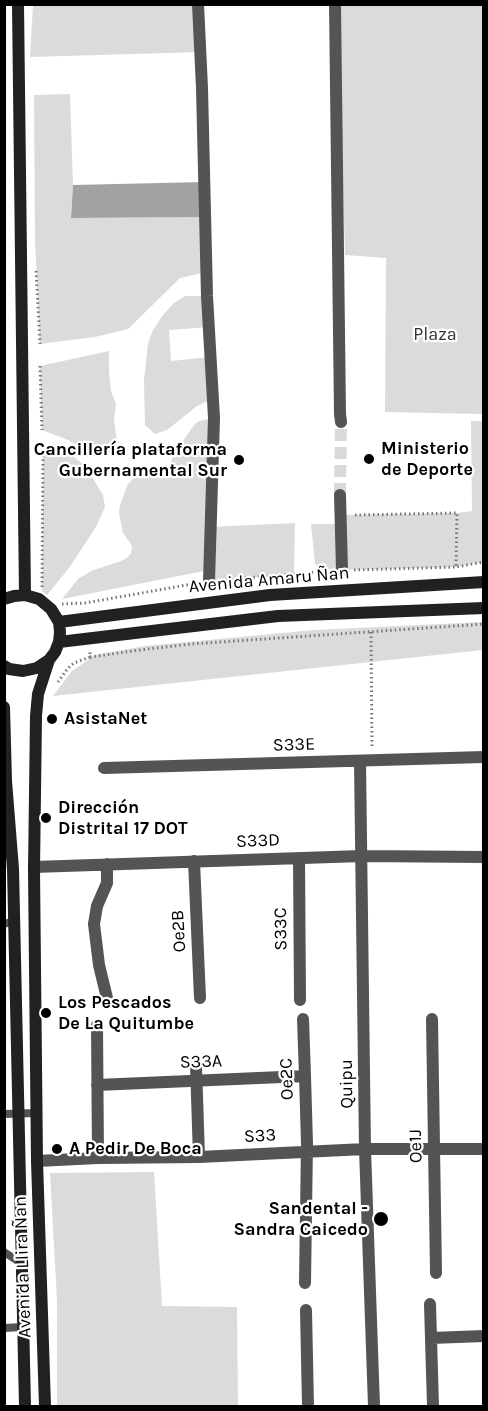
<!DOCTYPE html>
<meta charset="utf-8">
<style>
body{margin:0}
#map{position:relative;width:488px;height:1411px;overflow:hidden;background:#fff;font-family:Karla,sans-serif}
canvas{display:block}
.frame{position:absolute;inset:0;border:6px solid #000;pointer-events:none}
</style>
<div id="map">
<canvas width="488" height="1411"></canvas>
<div class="frame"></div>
</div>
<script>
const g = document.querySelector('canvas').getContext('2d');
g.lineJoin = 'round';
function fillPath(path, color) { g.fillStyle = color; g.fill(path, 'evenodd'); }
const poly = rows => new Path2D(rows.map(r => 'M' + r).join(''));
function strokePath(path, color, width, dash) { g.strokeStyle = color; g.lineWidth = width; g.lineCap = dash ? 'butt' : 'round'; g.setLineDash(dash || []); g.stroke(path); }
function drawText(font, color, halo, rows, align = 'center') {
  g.font = font + ' Karla,sans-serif'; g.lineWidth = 4.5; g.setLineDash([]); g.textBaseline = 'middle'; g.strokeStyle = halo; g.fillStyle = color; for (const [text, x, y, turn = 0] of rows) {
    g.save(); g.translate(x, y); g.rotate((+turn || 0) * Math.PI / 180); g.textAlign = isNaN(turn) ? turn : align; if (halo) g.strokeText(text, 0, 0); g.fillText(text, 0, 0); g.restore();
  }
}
fillPath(poly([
 [33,5,198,5,201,52,30,57],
 [337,5,483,5,483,414,385,412,386,258,345,255],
 [70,94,73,185,71,218,205,217,207,272,180,278,128,329,95,337,40,344,35,242,34,95],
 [185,296,207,296,209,327,169,330,171,361,210,357,213,402,206,402,197,406,167,430,155,434,145,425,144,380,148,343,153,330,163,315,174,303],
 [109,351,109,371,111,391,116,404,114,419,118,451,107,454,89,452,68,440,42,430,40,366],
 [214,418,210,527,295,523,294,574,209,581,209,570,62,599,78,579,91,571,121,561,128,557,131,553,132,548,131,544,123,533,119,513,120,505,128,484,140,472,164,470,170,464,174,454,194,425,199,421],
 [471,421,483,421,483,562,456,567,342,570,320,568,315,564,311,524,341,524,341,515,457,513,472,511],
 [65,453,74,457,84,465,91,475,103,495,105,507,96,527,69,568,47,595,42,591,43,454],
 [483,622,483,650,53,696,72,671,95,655,145,646,314,630],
 [154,1172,162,1306,237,1307,238,1406,57,1406,57,1300,50,1173]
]), '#dbdbdb');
fillPath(poly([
 [204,182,205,217,71,218,73,185]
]), '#a2a2a2');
strokePath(poly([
 [340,495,341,422]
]), '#d9d9d9', 12, [12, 6]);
strokePath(poly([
 [36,271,40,344],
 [40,366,42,430],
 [355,515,457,513,456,567],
 [354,570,456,567,484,562],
 [222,580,329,571],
 [42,587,43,454],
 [62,604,85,603,198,583],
 [371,632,372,747],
 [90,657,140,650,191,644,484,624],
 [58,682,68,668,74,663,90,657,90,650]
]), '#767676', 3, [1.5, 3]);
strokePath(poly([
 [4,924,14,921],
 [4,1114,37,1113],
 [4,1252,21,1263],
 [4,1328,23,1327]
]), '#545454', 8);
strokePath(poly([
 [198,4,202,88,207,296,214,418,209,581],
 [335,4,340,414,341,422],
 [340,495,342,570],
 [360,761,365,1149,374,1406],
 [104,768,484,757],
 [299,858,300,1000],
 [194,861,200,998],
 [107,864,107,883,97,906,94,924,99,965,107,998],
 [34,867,362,856,484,857],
 [303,1019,305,1076,307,1144,305,1283],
 [432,1019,436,1273],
 [97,1025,98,1158],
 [196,1066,199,1157],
 [97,1085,305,1076],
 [37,1161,98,1158,199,1157,365,1149,484,1149],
 [430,1304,433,1406],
 [306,1310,308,1406],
 [431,1338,484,1336]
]), '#545454', 12);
strokePath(poly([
 [18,4,25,595],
 [4,599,14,596,25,595,39,599,51,609,59,622,60,632,59,642,55,652,49,660,37,668,23,671,9,669,4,666],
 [59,622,270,595,484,582],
 [59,642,278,616,484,608],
 [4,707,6,781,13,869,25,1406],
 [45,1406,37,1161,34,870,36,716,38,694,49,660]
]), '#212121', 12);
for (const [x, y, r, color] of [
 [369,459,6,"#000"],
 [239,460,6,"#000"],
 [52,719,6,"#000"],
 [46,818,6,"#000"],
 [46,1013,6,"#000"],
 [57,1149,6,"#000"],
 [381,1219,8,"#000"]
]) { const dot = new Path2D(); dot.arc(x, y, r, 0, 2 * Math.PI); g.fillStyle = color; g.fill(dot); strokePath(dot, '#fff', 2); }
drawText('18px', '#323232', '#fff', [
 ["Plaza",435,335]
]);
drawText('bold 18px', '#000', '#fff', [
 ["Ministerio",381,449],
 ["de Deporte",381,470],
 ["Cancillería plataforma",227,450,"right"],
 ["Gubernamental Sur",227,471,"right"],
 ["AsistaNet",64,719],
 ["Dirección",58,808],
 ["Distrital 17 DOT",58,829],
 ["Los Pescados",58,1003],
 ["De La Quitumbe",58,1024],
 ["A Pedir De Boca",69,1149],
 ["Sandental -",368,1209,"right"],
 ["Sandra Caicedo",368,1230,"right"]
], 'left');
drawText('18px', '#000', '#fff', [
 ["Avenida Amaru Ñan",269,580,-5],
 ["S33E",294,745,-2],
 ["S33D",258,841,-2],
 ["S33C",281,929,-91],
 ["Oe2B",179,931,-93],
 ["S33A",201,1062,-2],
 ["Oe2C",287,1079,-92],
 ["Quipu",347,1084,-91],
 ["S33",260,1136,-3],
 ["Oe1J",416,1146,-91],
 ["Avenida Llira Ñan",23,1267,-92]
]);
</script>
